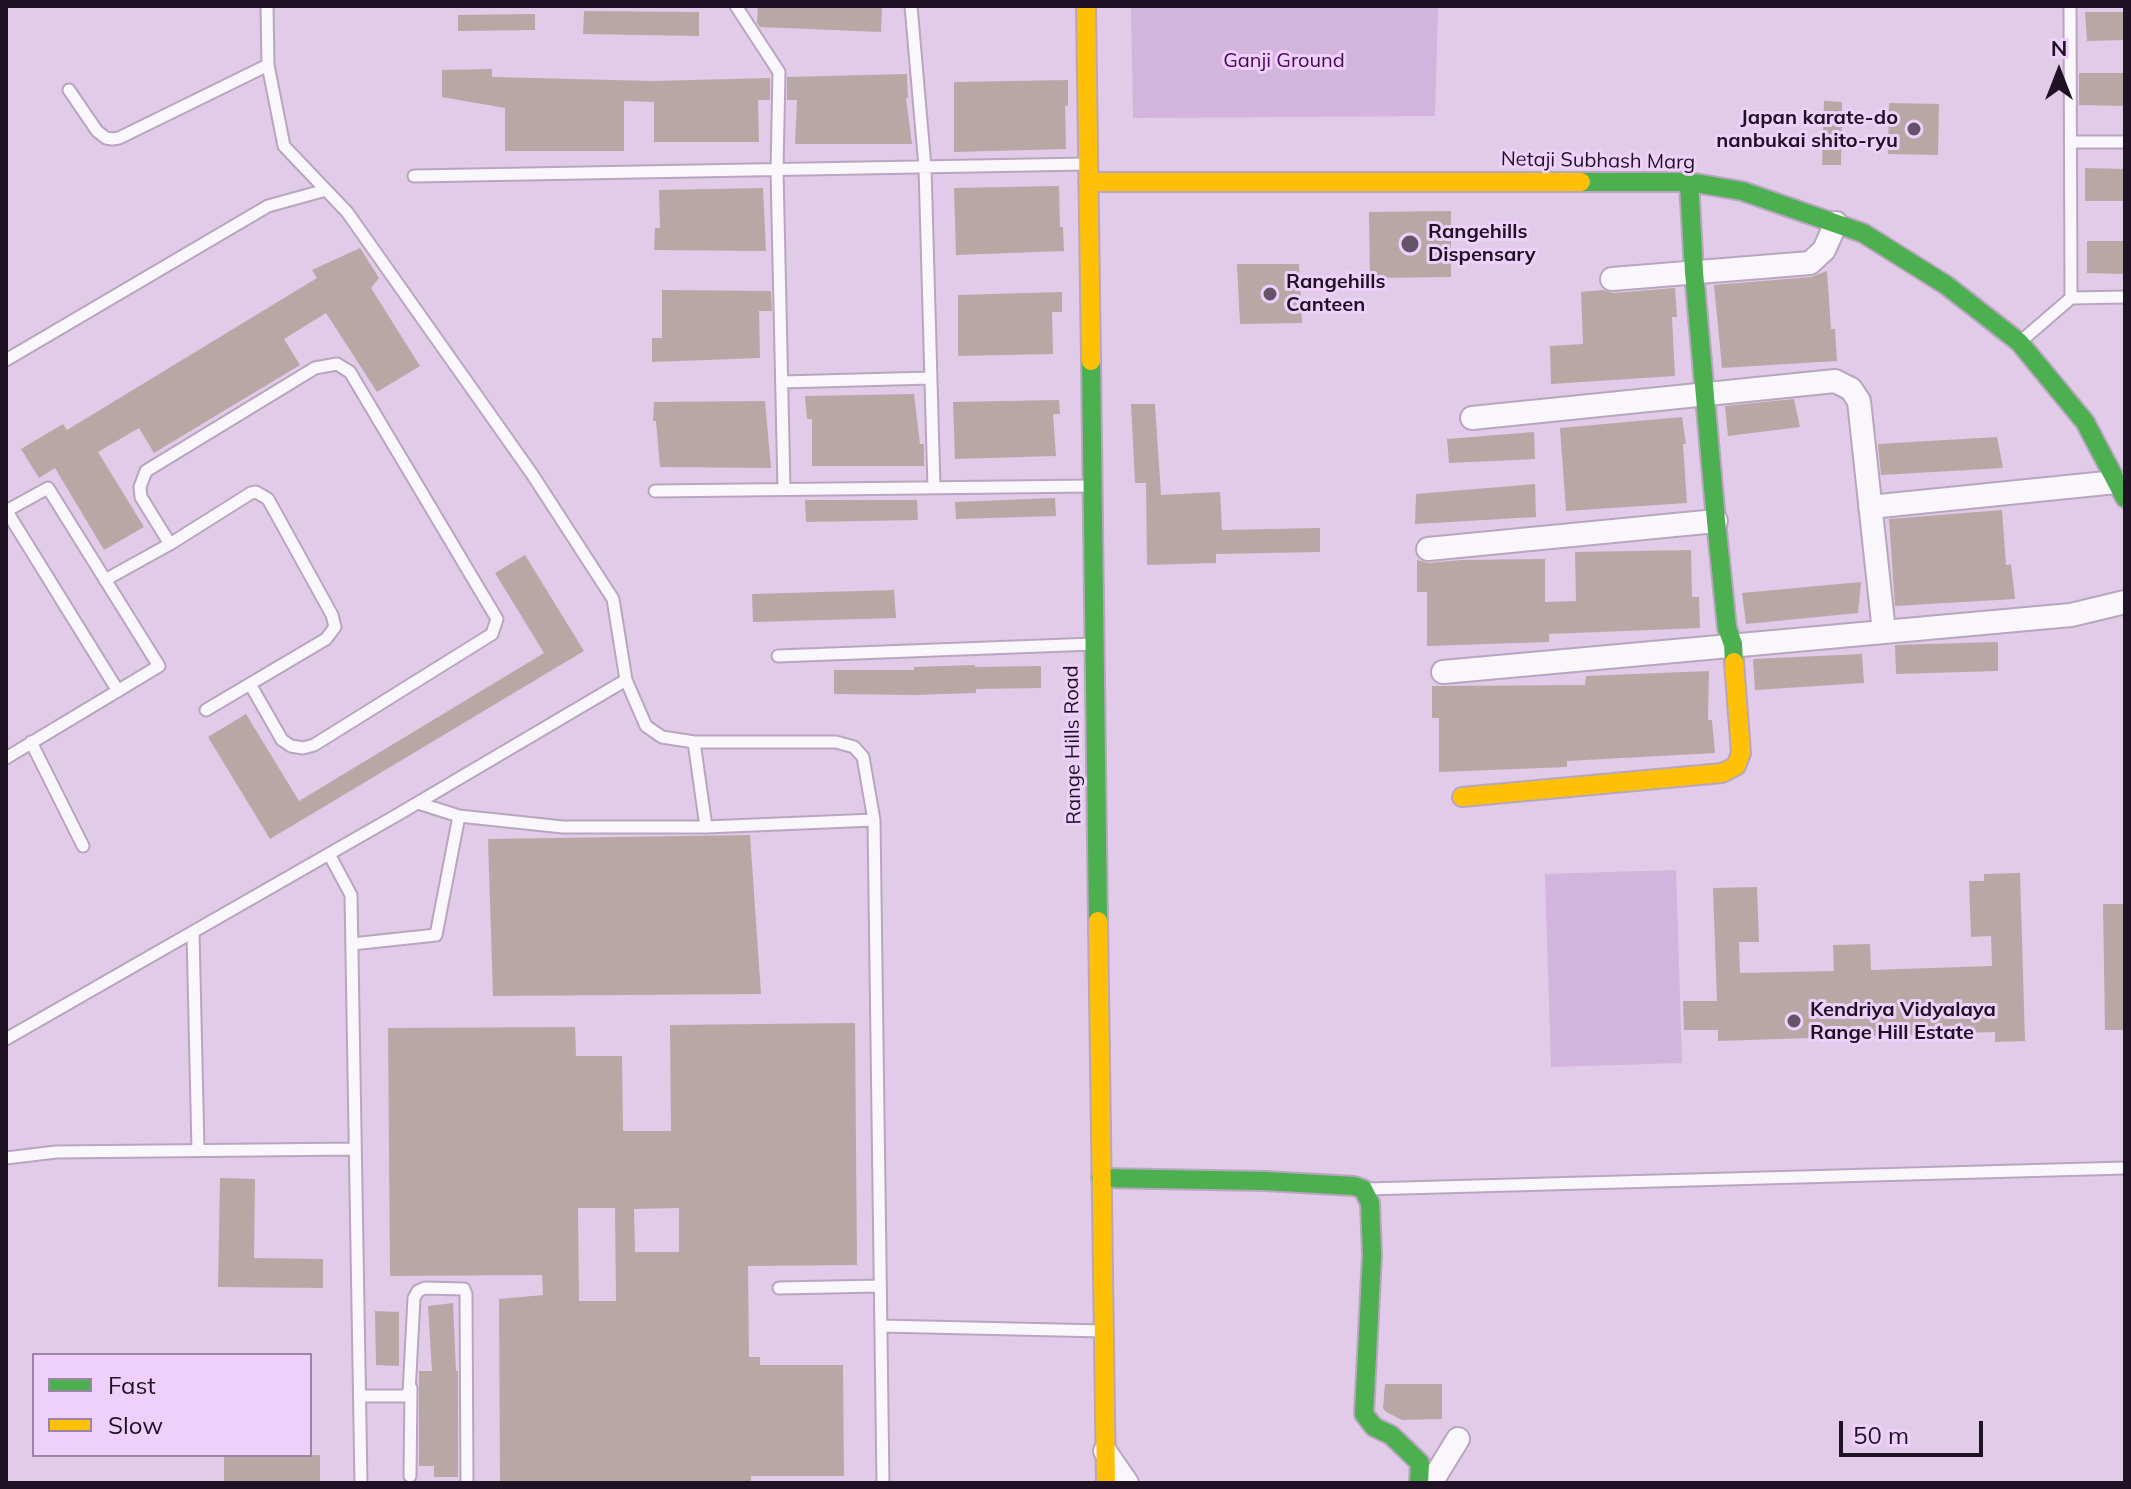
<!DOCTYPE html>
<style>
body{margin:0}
#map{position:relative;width:2131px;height:1489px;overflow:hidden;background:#e1cbe8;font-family:Mulish,sans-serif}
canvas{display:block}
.frame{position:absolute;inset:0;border:8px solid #201225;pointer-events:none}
.legend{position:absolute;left:32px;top:1353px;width:280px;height:104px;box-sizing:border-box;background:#efd0fa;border:2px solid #9c84a5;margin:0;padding:10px 14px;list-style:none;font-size:24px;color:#201225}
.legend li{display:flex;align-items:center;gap:16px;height:40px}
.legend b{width:40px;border:2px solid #9c84a5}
.north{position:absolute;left:2019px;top:32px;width:80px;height:80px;-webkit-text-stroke:6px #efd0fa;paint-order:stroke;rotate:0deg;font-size:22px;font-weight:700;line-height:32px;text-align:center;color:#201225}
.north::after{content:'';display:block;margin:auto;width:28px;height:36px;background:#201225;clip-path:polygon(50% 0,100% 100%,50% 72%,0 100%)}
.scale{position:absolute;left:1839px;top:1421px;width:144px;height:36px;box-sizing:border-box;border:4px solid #201225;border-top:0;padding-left:10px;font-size:24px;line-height:28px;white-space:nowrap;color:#201225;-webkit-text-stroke:6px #efd0fa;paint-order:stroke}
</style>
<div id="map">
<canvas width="2131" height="1489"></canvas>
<div class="frame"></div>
<ul class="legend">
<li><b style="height:10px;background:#4caf50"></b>Fast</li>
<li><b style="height:10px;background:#ffc107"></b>Slow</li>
</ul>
<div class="north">N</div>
<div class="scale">50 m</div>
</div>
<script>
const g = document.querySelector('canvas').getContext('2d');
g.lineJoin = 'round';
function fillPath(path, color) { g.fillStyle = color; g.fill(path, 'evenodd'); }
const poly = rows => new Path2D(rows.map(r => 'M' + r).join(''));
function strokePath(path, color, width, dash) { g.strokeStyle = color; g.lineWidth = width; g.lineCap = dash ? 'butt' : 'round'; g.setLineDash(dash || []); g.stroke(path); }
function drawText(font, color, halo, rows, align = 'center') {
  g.font = font + ' Mulish,sans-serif'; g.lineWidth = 6; g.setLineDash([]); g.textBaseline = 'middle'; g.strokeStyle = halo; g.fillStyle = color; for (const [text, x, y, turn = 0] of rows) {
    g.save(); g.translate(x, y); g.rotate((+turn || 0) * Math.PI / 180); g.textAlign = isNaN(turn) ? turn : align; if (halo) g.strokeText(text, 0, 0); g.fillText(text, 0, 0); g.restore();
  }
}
fillPath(poly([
 [1131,6,1438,6,1435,116,1133,118],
 [1676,870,1682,1063,1551,1067,1545,874]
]), '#d2b4dc');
fillPath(poly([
 [758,6,882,7,881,32,760,27,757,23],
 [584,11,699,12,699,36,583,34],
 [2085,12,2125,12,2125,40,2087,41],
 [535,14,535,30,458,31,458,15],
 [492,69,492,77,653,81,770,78,770,100,758,100,759,142,654,142,654,102,624,101,624,151,505,151,505,108,442,97,442,70],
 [2079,73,2125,73,2125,106,2079,105],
 [907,74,908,98,906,98,912,144,795,144,797,100,787,100,787,77],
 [1068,80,1068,106,1065,106,1066,149,954,152,954,82],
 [1824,101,1842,102,1841,165,1822,165],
 [1889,103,1939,104,1938,155,1888,154],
 [2085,168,2125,169,2125,201,2085,201],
 [1059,186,1060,227,1063,227,1064,251,956,255,954,188],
 [763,188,766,251,654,250,655,228,660,228,659,190],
 [1451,211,1451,277,1370,278,1369,212],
 [2087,241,2125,241,2125,274,2087,273],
 [360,248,379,278,371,288,420,366,377,392,326,313,284,339,300,365,154,453,139,428,98,452,144,527,104,550,55,468,39,478,21,449,63,424,67,430,317,278,312,270],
 [1237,264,1299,264,1302,323,1240,324],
 [1827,271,1831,329,1835,329,1837,361,1722,368,1714,285,1811,277],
 [1675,288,1677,317,1672,317,1675,376,1551,384,1550,346,1583,344,1581,292,1604,290,1613,293],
 [662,290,771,291,772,311,759,311,760,358,652,362,652,338,662,338],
 [1062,292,1062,312,1052,312,1053,354,958,356,958,295],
 [914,394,920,444,924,444,924,466,812,466,812,419,807,419,805,396],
 [1794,399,1800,427,1728,436,1725,406],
 [1059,400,1060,414,1053,414,1056,456,955,459,953,402],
 [765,401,771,468,660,467,656,421,653,421,654,402],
 [1131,404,1155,404,1161,495,1220,492,1222,530,1320,528,1320,552,1216,554,1216,563,1147,565,1146,483,1135,483],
 [1682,417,1686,444,1683,444,1687,503,1566,511,1560,428],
 [1534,432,1535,459,1449,463,1447,439],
 [1997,437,2003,468,1881,475,1878,444],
 [1535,484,1536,517,1415,524,1416,494],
 [1055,498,1056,516,956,519,955,502],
 [805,500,917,500,918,520,806,522],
 [2002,510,2006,565,2011,564,2015,599,1895,606,1889,519],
 [1691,550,1692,597,1699,597,1700,628,1549,634,1549,642,1427,646,1427,592,1417,592,1417,560,1429,563,1461,560,1545,559,1545,602,1576,601,1575,552],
 [525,555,584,651,270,839,208,737,246,714,299,801,544,653,495,573],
 [1861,582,1858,613,1746,624,1742,593],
 [894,590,896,618,753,622,752,594],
 [1998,642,1998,671,1896,674,1895,645],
 [1862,654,1864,683,1755,690,1753,659],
 [975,665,975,667,1041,666,1041,688,976,689,976,693,915,695,834,694,834,670,914,670,914,667],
 [1709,671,1708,720,1712,720,1715,753,1567,761,1567,767,1439,772,1439,718,1432,718,1432,686,1585,685,1586,676],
 [750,835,761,994,493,996,488,839],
 [2020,873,2025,1041,1995,1042,1995,1032,1718,1041,1718,1030,1684,1030,1683,1001,1717,1001,1713,888,1757,887,1759,942,1739,942,1740,973,1834,971,1833,945,1870,944,1871,970,1992,966,1991,936,1971,937,1969,881,1984,881,1984,874],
 [2103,904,2124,904,2125,1030,2105,1030],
 [855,1023,857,1265,748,1266,749,1357,760,1357,760,1365,843,1365,844,1476,751,1476,751,1483,500,1483,499,1299,543,1295,542,1275,390,1276,388,1028,575,1027,576,1056,622,1056,623,1131,671,1131,670,1025],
 [578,1208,615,1208,616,1301,579,1301],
 [679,1208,679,1252,635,1252,634,1209],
 [220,1178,255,1179,254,1258,323,1259,323,1288,218,1287],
 [453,1303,456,1371,458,1371,458,1477,434,1477,434,1466,419,1466,419,1371,432,1371,428,1306],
 [375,1311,399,1312,399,1366,376,1365],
 [1385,1384,1442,1384,1442,1419,1402,1420,1386,1412,1383,1408],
 [224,1455,320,1455,320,1483,224,1483]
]), '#b9a7a6');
const lane = poly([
 [736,6,779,72,777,170,784,489],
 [911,6,925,167,934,488],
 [2070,6,2071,298],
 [69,90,97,131,106,138,112,139,119,138,268,65],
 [2071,142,2125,142],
 [414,176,1085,164],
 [2020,342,2071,298,2125,297],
 [6,360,268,206,326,190],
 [782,382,931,378],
 [655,491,1091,486],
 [6,510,118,691],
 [6,511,48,488,159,666,6,758],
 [170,544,141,497,140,487,146,471,315,368,337,364,350,372,497,619,492,634,314,745,303,748,291,746,282,740,250,684],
 [105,580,170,544,251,493,256,492,268,499,332,615,335,627,326,639,206,710],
 [778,656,1093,644],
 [31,742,83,846],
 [694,742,706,827],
 [418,803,459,816,563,827,706,827,874,820,863,757,854,747,836,742,694,742,662,737,646,726,626,680],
 [874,820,883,1483],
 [329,854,351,895,361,1483],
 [193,932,198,1150],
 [352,944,436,935,459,816],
 [6,1039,397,815,626,680,613,599,532,474,347,212,284,146,268,65,267,6],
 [6,1158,56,1152,355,1149],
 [1367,1189,2125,1168],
 [779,1288,880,1286],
 [881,1326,1103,1331],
 [360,1396,403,1396,409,1393,414,1298,418,1291,425,1288,464,1289,466,1294,467,1483],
 [410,1476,411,1388]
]);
const street = poly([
 [1612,279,1810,263,1824,250,1836,223],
 [1472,418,1835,381,1851,389,1859,401,1884,632],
 [1870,507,2116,482],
 [1428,549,1716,521],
 [1443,672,2071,615,2125,602],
 [1105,1451,1127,1483],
 [1431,1483,1458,1439]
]);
const fast = poly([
 [1581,182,1689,182,1742,191,1863,233,1946,285,2019,342,2085,422,2125,498],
 [1689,182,1694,272,1716,521,1727,628,1733,644,1734,662],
 [1091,361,1098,921],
 [1101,1178,1265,1181,1354,1186,1363,1189,1370,1203,1372,1255,1364,1414,1374,1427,1391,1435,1420,1463,1419,1483]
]);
const slow = poly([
 [1086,6,1091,361],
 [1088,182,1581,182],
 [1462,797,1722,773,1736,766,1741,753,1734,662],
 [1098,921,1106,1483]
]);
strokePath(lane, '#b7a6bd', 15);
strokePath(street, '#b7a6bd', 26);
strokePath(fast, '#b7a6bd', 22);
strokePath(slow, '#b7a6bd', 22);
strokePath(lane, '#faf7fc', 11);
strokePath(street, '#faf7fc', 22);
strokePath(fast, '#4caf50', 18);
strokePath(slow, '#ffc107', 18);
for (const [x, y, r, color] of [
 [1914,129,8,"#645369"],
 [1410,244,10,"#645369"],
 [1270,294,8,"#645369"],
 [1794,1021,8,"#645369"]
]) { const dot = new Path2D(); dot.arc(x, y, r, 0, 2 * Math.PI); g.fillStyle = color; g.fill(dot); strokePath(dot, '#efd0fa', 3); }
drawText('20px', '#460857', '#efd0fa', [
 ["Ganji Ground",1284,61]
]);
drawText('bold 20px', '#201225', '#efd0fa', [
 ["Japan karate-do",1898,118,"right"],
 ["nanbukai shito-ryu",1898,141,"right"],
 ["Rangehills",1428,232],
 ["Dispensary",1428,255],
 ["Rangehills",1286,282],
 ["Canteen",1286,305],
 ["Kendriya Vidyalaya",1810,1010],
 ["Range Hill Estate",1810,1033]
], 'left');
drawText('20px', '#201225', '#efd0fa', [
 ["Netaji Subhash Marg",1598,161,1],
 ["Range Hills Road",1073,745,-91]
]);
</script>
